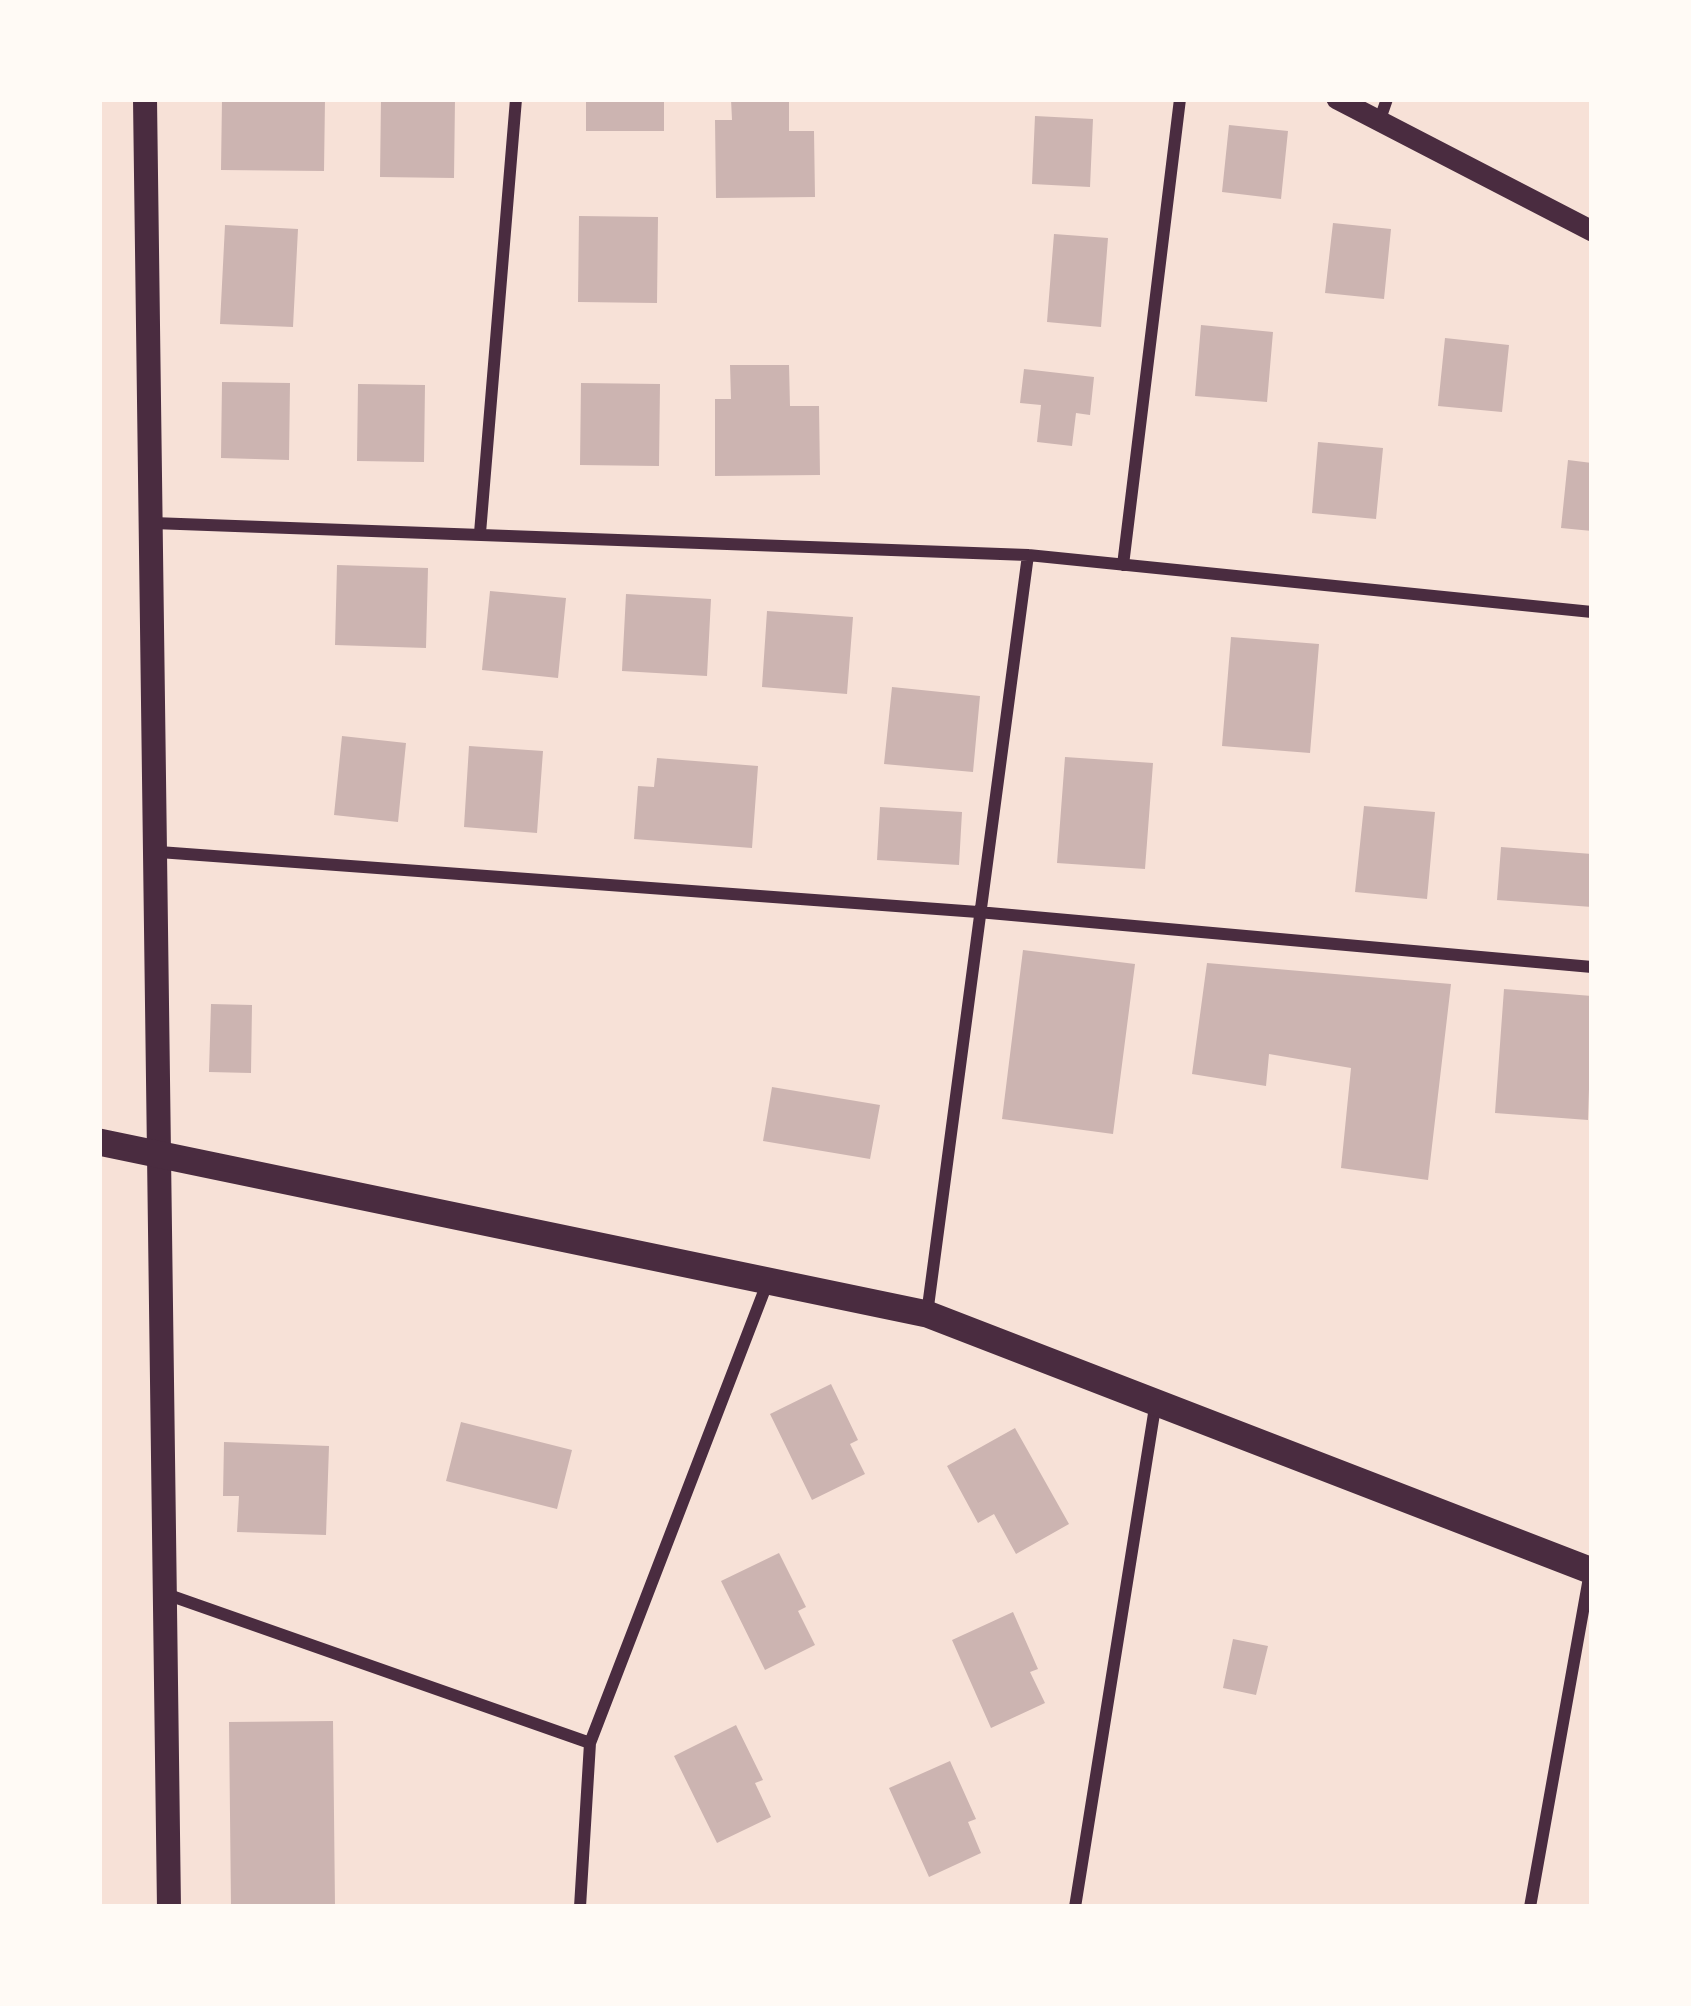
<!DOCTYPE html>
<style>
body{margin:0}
#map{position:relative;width:1691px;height:2006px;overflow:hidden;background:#f7e1d7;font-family:Georgia,serif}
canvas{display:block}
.frame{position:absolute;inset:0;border:102px solid #fffaf5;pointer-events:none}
</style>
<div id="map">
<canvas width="1691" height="2006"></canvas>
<div class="frame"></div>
</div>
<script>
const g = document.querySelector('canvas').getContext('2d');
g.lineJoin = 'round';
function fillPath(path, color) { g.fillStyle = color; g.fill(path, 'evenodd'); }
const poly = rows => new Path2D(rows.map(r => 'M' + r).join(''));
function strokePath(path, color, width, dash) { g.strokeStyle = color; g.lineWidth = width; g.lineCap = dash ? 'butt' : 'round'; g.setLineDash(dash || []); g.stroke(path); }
fillPath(poly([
 [222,99,325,99,324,171,221,170],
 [381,99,455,99,454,178,380,177],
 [586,99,664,99,664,131,586,131],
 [731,99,789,99,789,131,814,131,815,197,716,198,715,120,732,120],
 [1035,116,1093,119,1090,187,1032,184],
 [1229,125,1288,131,1281,199,1222,192],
 [579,216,658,217,657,303,578,302],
 [1333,223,1391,229,1384,299,1325,293],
 [225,225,298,229,293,327,220,324],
 [1054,234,1108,238,1101,327,1047,322],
 [1201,325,1273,332,1267,402,1195,396],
 [1445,338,1509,345,1502,412,1438,406],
 [730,365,789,365,790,406,819,406,820,475,715,476,715,399,731,399],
 [1024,369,1094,377,1090,415,1076,413,1072,446,1037,442,1041,405,1020,403],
 [222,382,290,383,289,460,221,458],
 [581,383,660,384,659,466,580,465],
 [358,384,425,385,424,462,357,461],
 [1318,442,1383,448,1376,519,1312,513],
 [1568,460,1592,463,1592,531,1561,528],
 [337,565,428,568,426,648,335,645],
 [490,591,566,598,558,678,482,670],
 [626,594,711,599,707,676,622,671],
 [767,611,853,617,847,694,762,687],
 [1231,637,1319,644,1310,753,1222,746],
 [892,687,980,696,973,772,884,764],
 [342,736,406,743,398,822,334,815],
 [469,746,543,751,537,833,464,827],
 [1065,757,1153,763,1145,869,1057,863],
 [657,758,758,766,752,848,634,839,638,786,654,787],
 [1364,806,1435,812,1427,899,1355,892],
 [880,807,962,812,959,865,877,860],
 [1501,847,1592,854,1592,907,1497,900],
 [1023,950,1135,964,1113,1134,1002,1119],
 [1207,963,1451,984,1428,1180,1341,1168,1351,1068,1269,1054,1266,1086,1192,1074],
 [1504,989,1592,996,1588,1120,1495,1113],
 [211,1004,252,1005,251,1073,209,1072],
 [772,1087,880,1105,870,1159,763,1141],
 [831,1384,858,1440,850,1444,865,1474,812,1500,770,1414],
 [461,1422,572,1450,557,1509,446,1481],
 [1015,1428,1069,1524,1016,1554,994,1514,978,1523,947,1466],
 [224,1442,329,1446,326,1535,237,1532,239,1496,223,1496],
 [779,1553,806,1607,798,1611,815,1645,765,1670,721,1581],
 [1013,1612,1038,1669,1030,1672,1045,1703,991,1728,952,1640],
 [1233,1639,1268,1646,1256,1695,1223,1688],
 [333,1721,335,1907,231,1907,229,1722],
 [736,1725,763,1780,755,1783,771,1817,717,1843,674,1756],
 [950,1761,976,1819,968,1822,981,1853,929,1877,889,1788]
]), '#ccb4b1');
strokePath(poly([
 [1379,122,1387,99],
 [153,523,1028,555,1592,612],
 [480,533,516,99],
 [1123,565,1180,99],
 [159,852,978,912,1592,967],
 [927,1314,1028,555],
 [163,1593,590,1743],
 [580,1907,590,1743,768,1281],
 [1075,1907,1156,1401],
 [1530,1907,1590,1572]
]), '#4a2c40', 12);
strokePath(poly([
 [1337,99,1592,231]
]), '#4a2c40', 21);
strokePath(poly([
 [145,99,169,1907]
]), '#4a2c40', 24);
strokePath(poly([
 [99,1142,927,1314,1592,1571]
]), '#4a2c40', 27);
</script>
